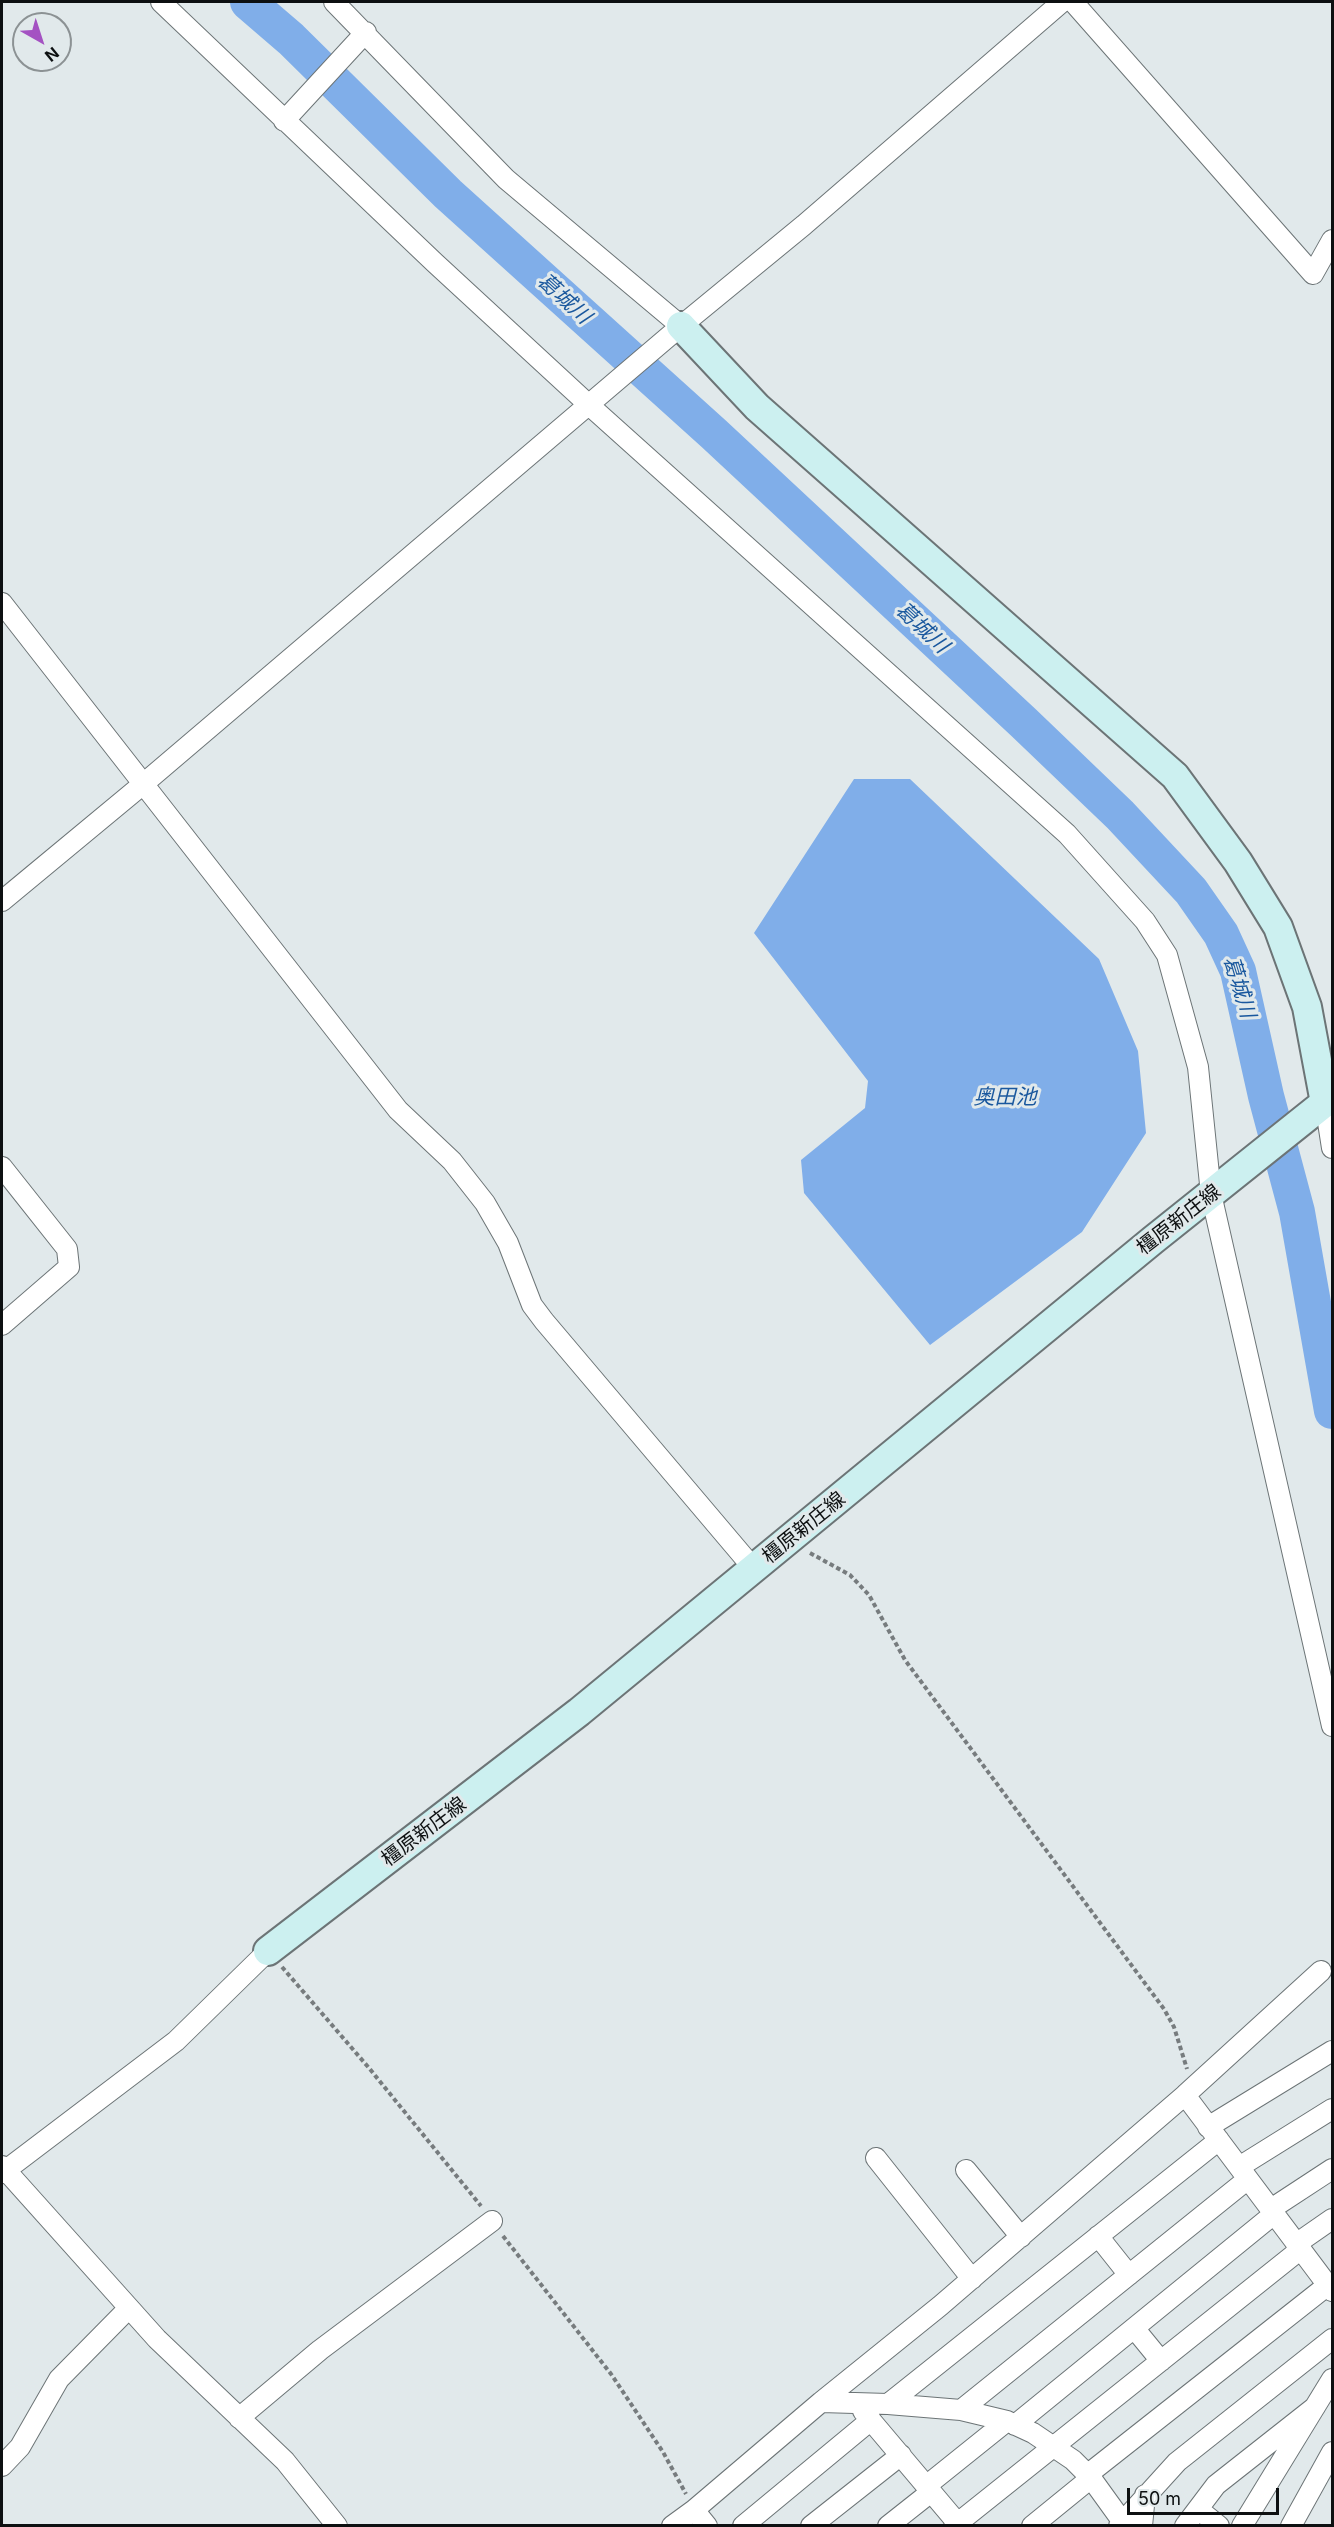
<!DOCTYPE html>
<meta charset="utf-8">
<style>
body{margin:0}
#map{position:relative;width:1334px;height:2527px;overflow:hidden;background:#e1e9eb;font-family:Inter,sans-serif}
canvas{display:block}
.frame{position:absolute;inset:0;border:3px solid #0d1011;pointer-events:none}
.north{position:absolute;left:12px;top:12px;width:60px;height:60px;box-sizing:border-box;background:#e1e9eb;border:2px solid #8c9294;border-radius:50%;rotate:141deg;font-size:16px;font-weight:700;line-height:24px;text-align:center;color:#0d1011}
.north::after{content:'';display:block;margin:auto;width:21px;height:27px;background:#a452c2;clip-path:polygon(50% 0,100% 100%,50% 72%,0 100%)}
.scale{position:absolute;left:1127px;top:2488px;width:152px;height:27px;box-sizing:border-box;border:3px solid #0d1011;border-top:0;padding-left:8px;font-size:18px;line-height:21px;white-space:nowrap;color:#0d1011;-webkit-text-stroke:4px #e1e9eb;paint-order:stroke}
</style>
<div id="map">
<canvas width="1334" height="2527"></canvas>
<div class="frame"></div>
<div class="north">N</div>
<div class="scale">50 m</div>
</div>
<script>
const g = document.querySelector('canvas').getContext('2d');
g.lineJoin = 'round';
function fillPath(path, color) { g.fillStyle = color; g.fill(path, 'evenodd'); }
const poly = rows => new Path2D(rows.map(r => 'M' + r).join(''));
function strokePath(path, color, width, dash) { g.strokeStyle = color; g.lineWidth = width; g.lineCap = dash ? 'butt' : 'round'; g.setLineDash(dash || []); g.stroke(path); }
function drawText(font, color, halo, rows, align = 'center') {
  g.font = font + ' Inter,"Noto Sans JP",sans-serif'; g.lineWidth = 6; g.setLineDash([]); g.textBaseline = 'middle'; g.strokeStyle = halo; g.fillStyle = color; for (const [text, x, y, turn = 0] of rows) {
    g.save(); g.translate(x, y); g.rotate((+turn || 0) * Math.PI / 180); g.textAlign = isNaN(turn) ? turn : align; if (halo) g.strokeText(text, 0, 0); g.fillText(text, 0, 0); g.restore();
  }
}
fillPath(poly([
 [854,779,910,779,1099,959,1138,1051,1146,1133,1082,1232,930,1345,804,1193,801,1160,865,1108,868,1081,754,933]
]), '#80aee9');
strokePath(poly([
 [248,2,291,39,448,194,714,434,1024,723,1120,815,1191,891,1221,934,1238,971,1266,1096,1297,1212,1332,1411]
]), '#80aee9', 36);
const street = poly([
 [161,2,435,263,589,405,1067,834,1145,921,1167,955,1198,1067,1211,1194,1332,1726],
 [334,2,506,179,681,326],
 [1073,2,1313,274,1332,240],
 [284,121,366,32],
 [2,603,398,1110,452,1161,485,1203,508,1243,532,1305,544,1321,754,1569],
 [2,901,142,785,681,326,804,225,1062,2],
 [1325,1103,1332,1148],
 [2,1167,67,1249,69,1267,2,1325],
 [1185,2095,1332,2291],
 [1208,2127,1332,2051],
 [876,2158,972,2279],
 [2,2166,157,2339,285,2461,337,2526],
 [1239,2167,1332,2109],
 [966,2170,1021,2237],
 [2,2173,176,2041,268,1951],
 [1271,2209,1332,2169],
 [1098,2236,1129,2275],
 [1296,2244,1332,2219],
 [1134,2328,1161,2361],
 [821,2402,888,2404,961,2410,1007,2421,1033,2433,1073,2460,1091,2478,1122,2521],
 [888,2404,1219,2140],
 [961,2410,1248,2179],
 [863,2411,960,2526],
 [239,2418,320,2350,492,2221],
 [1015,2425,1274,2214],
 [2,2466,20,2447,59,2379,129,2308],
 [1087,2475,1328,2285],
 [926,2486,1007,2421],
 [1198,2509,1219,2526],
 [694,2510,707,2526],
 [672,2526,694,2510,821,2402,940,2306,1185,2095,1321,1971],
 [743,2526,871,2420],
 [811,2526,901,2455],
 [888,2526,931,2492],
 [954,2526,1301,2249],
 [1032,2526,1091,2478],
 [1119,2526,1177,2462,1332,2339],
 [1142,2526,1145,2495],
 [1185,2526,1216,2485,1315,2407],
 [1242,2526,1332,2379],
 [1291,2526,1332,2452]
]);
const secondary = poly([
 [681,326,757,407,1175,776,1238,862,1278,927,1307,1007,1325,1103],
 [268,1951,579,1712,1153,1240,1332,1097]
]);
strokePath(street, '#6c7476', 22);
strokePath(secondary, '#6c7476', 32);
strokePath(poly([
 [810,1553,850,1575,869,1595,905,1660,1164,2009,1174,2027,1187,2069],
 [282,1967,369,2068,481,2206],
 [503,2236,611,2374,663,2452,686,2494]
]), '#777c7e', 4, [4.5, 3]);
strokePath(street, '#fff', 20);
strokePath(secondary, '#ccf0f0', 28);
drawText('20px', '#0d1011', '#e1e9eb', [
 ["橿原新庄線",1179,1220,-38],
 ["橿原新庄線",804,1528,-39],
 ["橿原新庄線",424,1832,-37]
]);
drawText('italic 21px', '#1a589e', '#e1e9eb', [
 ["葛城川",564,299,42],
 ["葛城川",922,628,43],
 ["葛城川",1239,987,73],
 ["奥田池",1005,1098]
]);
</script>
